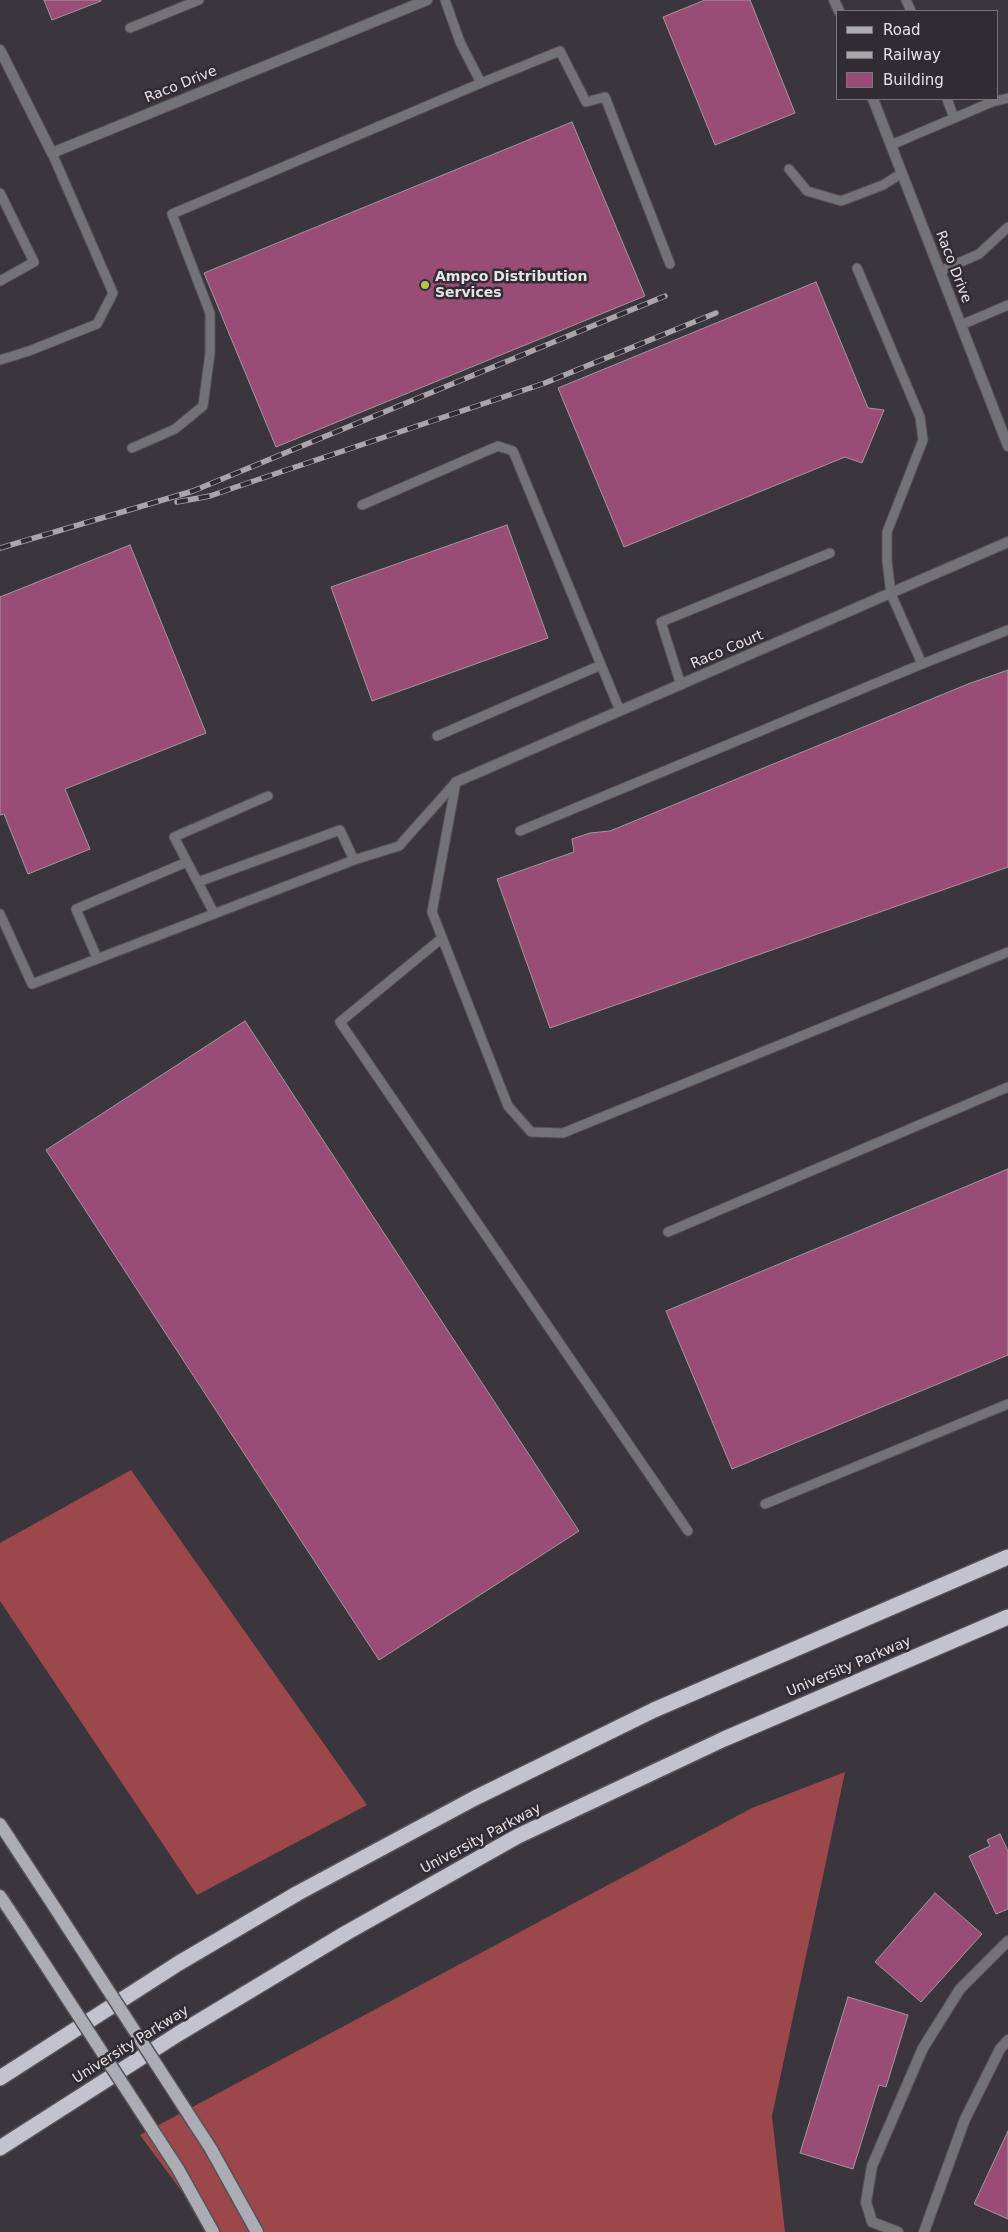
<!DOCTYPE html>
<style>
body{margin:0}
#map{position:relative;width:1008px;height:2232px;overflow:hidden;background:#3b353d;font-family:"DejaVu Sans",sans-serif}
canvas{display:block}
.legend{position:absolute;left:836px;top:10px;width:162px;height:90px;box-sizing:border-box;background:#312b33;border:1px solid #79757b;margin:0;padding:6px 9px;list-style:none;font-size:15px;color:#e6e3e8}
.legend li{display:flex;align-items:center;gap:10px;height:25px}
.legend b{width:25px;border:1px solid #79757b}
</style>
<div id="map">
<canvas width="1008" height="2232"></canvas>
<ul class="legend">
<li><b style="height:6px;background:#acacb5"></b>Road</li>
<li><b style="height:6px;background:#a9a5ab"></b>Railway</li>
<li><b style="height:14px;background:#994d76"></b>Building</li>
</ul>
</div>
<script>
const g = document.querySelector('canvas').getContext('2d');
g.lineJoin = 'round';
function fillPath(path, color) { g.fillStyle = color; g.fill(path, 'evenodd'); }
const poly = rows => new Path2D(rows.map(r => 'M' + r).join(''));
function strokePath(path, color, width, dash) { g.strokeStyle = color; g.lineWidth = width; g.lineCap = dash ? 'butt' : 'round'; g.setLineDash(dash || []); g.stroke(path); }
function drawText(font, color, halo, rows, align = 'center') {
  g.font = font + ' "DejaVu Sans",sans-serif'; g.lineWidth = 5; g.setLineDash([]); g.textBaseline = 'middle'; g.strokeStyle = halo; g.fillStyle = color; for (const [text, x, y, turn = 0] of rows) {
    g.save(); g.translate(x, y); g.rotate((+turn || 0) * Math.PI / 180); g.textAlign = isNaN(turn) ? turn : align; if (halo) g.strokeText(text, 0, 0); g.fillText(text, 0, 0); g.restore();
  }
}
fillPath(poly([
 [131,1470,367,1805,197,1895,0,1601,0,1543],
 [845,1772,772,2116,785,2232,212,2232,140,2135,752,1808]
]), '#9c484b');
const building = poly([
 [44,0,101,0,101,1,52,20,44,0],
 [705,0,750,0,795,113,715,145,663,17,705,0],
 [572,122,645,296,276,447,204,273,572,122],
 [816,282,868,408,884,410,862,463,845,457,624,547,558,388,816,282],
 [507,525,548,638,372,701,331,587,507,525],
 [130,545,206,733,65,789,90,849,28,874,4,814,0,815,0,597,130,545],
 [1008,670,1008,867,550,1028,497,879,574,852,572,839,590,833,610,831,968,684,1008,670],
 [245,1021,579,1531,379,1660,46,1150,245,1021],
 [1008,1169,1008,1355,732,1469,666,1311,1008,1169],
 [1000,1834,1008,1851,1008,1909,996,1914,969,1856,990,1846,987,1840,1000,1834],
 [935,1893,982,1934,921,2002,875,1962,935,1893],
 [848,1997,908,2015,886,2087,879,2085,853,2169,800,2153,848,1997],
 [1008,2131,1008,2219,974,2204,1008,2131]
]);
fillPath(building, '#994d76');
strokePath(building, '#a3979c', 1);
const service = poly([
 [445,0,460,42,481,83,560,51,586,102,605,97,670,264],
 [906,0,911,11],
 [130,28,199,0],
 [947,99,954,118],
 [891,145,992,102,1008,98],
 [789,169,807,191,841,201,883,185,902,173],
 [0,193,34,262,0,281],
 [940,271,979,254,1008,227],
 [961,325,1008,305],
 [0,360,29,351,97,324,113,293,52,153],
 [132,448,175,429,203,406,210,353,210,313,172,214,481,83],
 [362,505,498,446,513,451,620,711],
 [922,664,1008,630],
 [681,685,661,622,830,553],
 [437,736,601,665],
 [456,782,432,912,508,1106,531,1132,563,1133,1008,952],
 [520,831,922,664,891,594,887,561,887,532,923,440,920,417,857,268],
 [198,882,340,830,354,860,399,846,456,782],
 [214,913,174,837,268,796],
 [0,914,32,984,354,860],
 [442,938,340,1022,688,1531],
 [97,958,76,909,187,862],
 [668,1232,1008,1087],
 [765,1504,1008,1404]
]);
const minor = poly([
 [834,0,839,11],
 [0,50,52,153,427,0],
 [873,99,1008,446],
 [456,782,1008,542],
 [898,2232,872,2222,866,2202,872,2166,923,2048,960,1989,1008,1941],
 [924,2232,965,2119,1000,2049,1008,2040]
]);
const primary = poly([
 [0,1824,55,1908],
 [0,1896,20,1926],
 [211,2149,257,2232],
 [178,2169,213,2232]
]);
const motorway = poly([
 [0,2078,179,1963,298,1893,475,1798,654,1710,1008,1557],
 [0,2148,178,2034,346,1933,518,1836,724,1739,1008,1617]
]);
strokePath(service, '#565158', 11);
strokePath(minor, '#565158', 12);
strokePath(primary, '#565158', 15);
strokePath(motorway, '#565158', 18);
strokePath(service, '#727277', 9);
strokePath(minor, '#727277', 10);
strokePath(primary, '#acacb5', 12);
strokePath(motorway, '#c2c3ce', 15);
const rail = poly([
 [177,502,210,496,236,487,545,383,716,313],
 [0,548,193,491,665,296]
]);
strokePath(rail, '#a9a5ab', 5.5);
strokePath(rail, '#312b33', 4, [11]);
const primaryBridge = poly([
 [55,1908,211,2149],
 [20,1926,178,2169]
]);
strokePath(primaryBridge, '#565158', 15, []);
strokePath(primaryBridge, '#acacb5', 12);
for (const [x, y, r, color] of [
 [425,285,5,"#b4c24a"]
]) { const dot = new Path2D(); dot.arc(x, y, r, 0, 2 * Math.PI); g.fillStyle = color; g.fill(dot); strokePath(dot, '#312b33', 2); }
drawText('14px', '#e6e3e8', '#312b33', [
 ["Raco Drive",181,85,-22],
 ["Raco Drive",953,267,69],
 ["Raco Court",727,650,-23],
 ["University Parkway",849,1667,-23],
 ["University Parkway",481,1839,-28],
 ["University Parkway",131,2045,-32]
]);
drawText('bold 14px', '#e6e3e8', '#312b33', [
 ["Ampco Distribution",435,277],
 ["Services",435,293]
], 'left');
</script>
